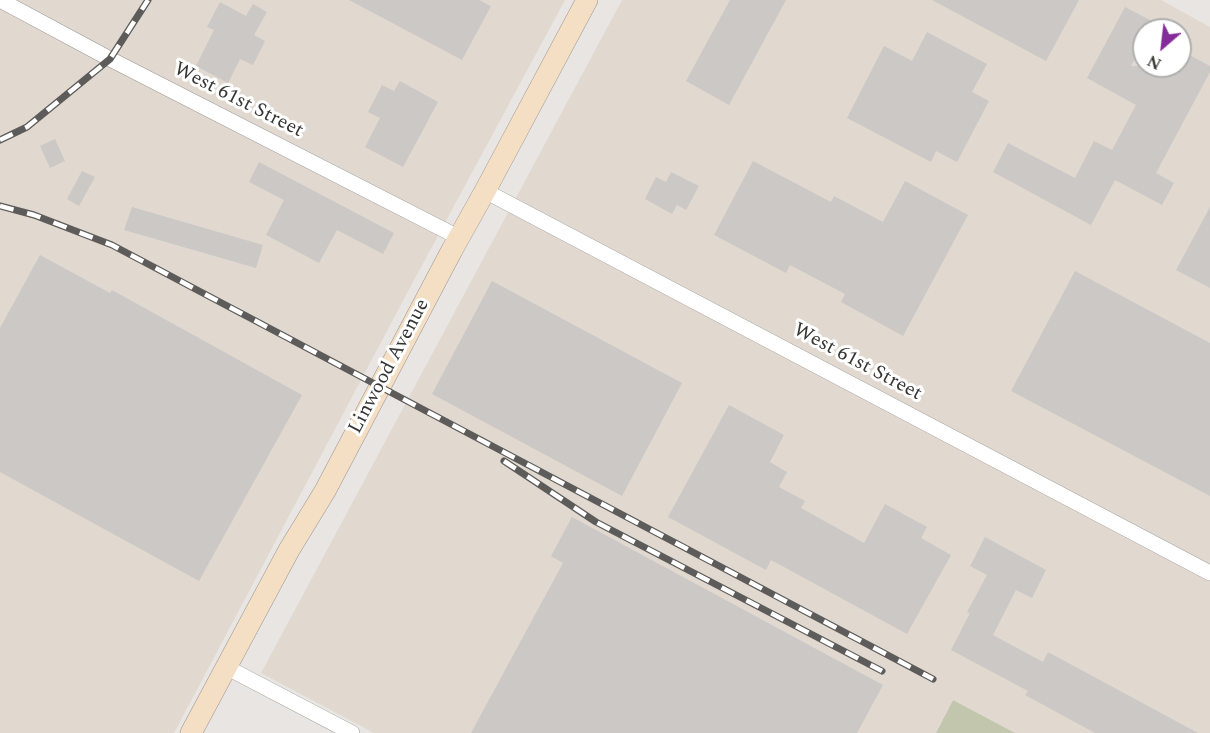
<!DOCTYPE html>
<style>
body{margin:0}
#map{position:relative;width:1210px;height:733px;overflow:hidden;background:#e8e5e2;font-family:Spectral,serif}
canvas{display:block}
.north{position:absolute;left:1132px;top:18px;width:60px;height:60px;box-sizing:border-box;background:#fff;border:2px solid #afafae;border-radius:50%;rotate:208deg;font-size:16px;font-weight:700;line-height:24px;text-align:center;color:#373635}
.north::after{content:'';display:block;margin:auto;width:21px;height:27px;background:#842c99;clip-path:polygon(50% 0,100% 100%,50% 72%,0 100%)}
</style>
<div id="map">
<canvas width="1210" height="733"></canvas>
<div class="north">N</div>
</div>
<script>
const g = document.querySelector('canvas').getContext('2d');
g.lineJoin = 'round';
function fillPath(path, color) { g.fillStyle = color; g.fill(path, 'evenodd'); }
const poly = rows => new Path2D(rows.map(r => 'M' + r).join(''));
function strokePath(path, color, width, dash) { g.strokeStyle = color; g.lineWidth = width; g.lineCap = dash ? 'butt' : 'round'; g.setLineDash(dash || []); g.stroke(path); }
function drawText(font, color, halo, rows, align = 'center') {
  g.font = font + ' Spectral,serif'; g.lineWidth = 6; g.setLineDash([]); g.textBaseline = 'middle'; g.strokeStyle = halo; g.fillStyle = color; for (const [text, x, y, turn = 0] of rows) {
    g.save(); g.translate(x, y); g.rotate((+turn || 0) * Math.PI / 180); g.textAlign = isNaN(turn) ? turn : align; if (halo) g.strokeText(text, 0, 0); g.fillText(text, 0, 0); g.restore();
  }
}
fillPath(poly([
 [0,0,565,0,405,297,174,733,0,733],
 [622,0,1161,0,1210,27,1210,733,1015,733,953,700,936,733,374,733,261,673],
 [1144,30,1180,30,1180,66,1144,66]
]), '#e1d9d0');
fillPath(poly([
 [953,700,1015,733,936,733]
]), '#c1c6ac');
fillPath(poly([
 [349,0,479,0,491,6,462,60],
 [730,0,786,0,729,105,686,81],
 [932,0,1079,0,1046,61],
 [220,2,246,16,253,4,267,12,254,35,265,41,253,65,240,59,228,83,196,66,214,30,207,27],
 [1125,7,1169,30,1144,30,1144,41,1131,66,1180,66,1180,50,1210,66,1210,72,1156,173,1174,183,1162,205,1115,180,1091,225,993,172,1008,143,1075,178,1094,141,1112,150,1136,105,1087,78],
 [927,32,987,64,972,92,989,101,957,162,936,151,931,162,847,118,884,46,912,61],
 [400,81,438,102,403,167,365,147,380,118,368,112,382,85,394,91],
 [55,139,65,161,50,168,40,146],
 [753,161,831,202,834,196,883,222,905,181,968,215,903,336,841,302,845,294,790,265,786,273,714,235],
 [259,162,394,233,383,254,337,230,319,263,266,235,284,200,249,182],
 [82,171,95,177,79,206,67,199],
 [671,172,699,186,686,210,677,205,672,214,645,199,656,177,666,182],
 [132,207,263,245,256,268,124,230],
 [1210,207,1210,288,1176,270],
 [40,255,110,293,112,290,302,395,199,581,0,472,0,328],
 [1075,271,1210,343,1210,496,1011,391],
 [492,281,682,383,622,496,432,394],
 [729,405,784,435,770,462,787,472,779,487,805,501,801,508,864,543,885,504,927,527,921,538,951,555,907,634,771,560,766,570,668,517],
 [572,517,883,685,857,733,471,733,563,563,551,556],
 [985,537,1046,570,1032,598,1016,590,993,635,1043,662,1048,652,1198,733,1095,733,1025,695,1028,691,951,650,970,613,967,612,987,575,970,566]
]), '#cbc8c5');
const minor = poly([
 [0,0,110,59,458,237],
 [485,191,1210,573],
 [226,667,352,733]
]);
const secondary = poly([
 [191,733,289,550,325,491,452,250,485,191,587,0]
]);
strokePath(minor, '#979492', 16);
strokePath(secondary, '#979492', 22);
strokePath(minor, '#fff', 15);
strokePath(secondary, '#f4dfc4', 21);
const rail = poly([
 [0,140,27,127,110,59,148,0],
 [0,206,34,215,112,245,933,679],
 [504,461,596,522,882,671]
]);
strokePath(rail, '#5d5c5b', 7);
strokePath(rail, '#fff', 4.5, [14]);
drawText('20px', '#373635', '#fff', [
 ["West 61st Street",238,101,27],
 ["West 61st Street",857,363,28],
 ["Linwood Avenue",390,367,-62]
]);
</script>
